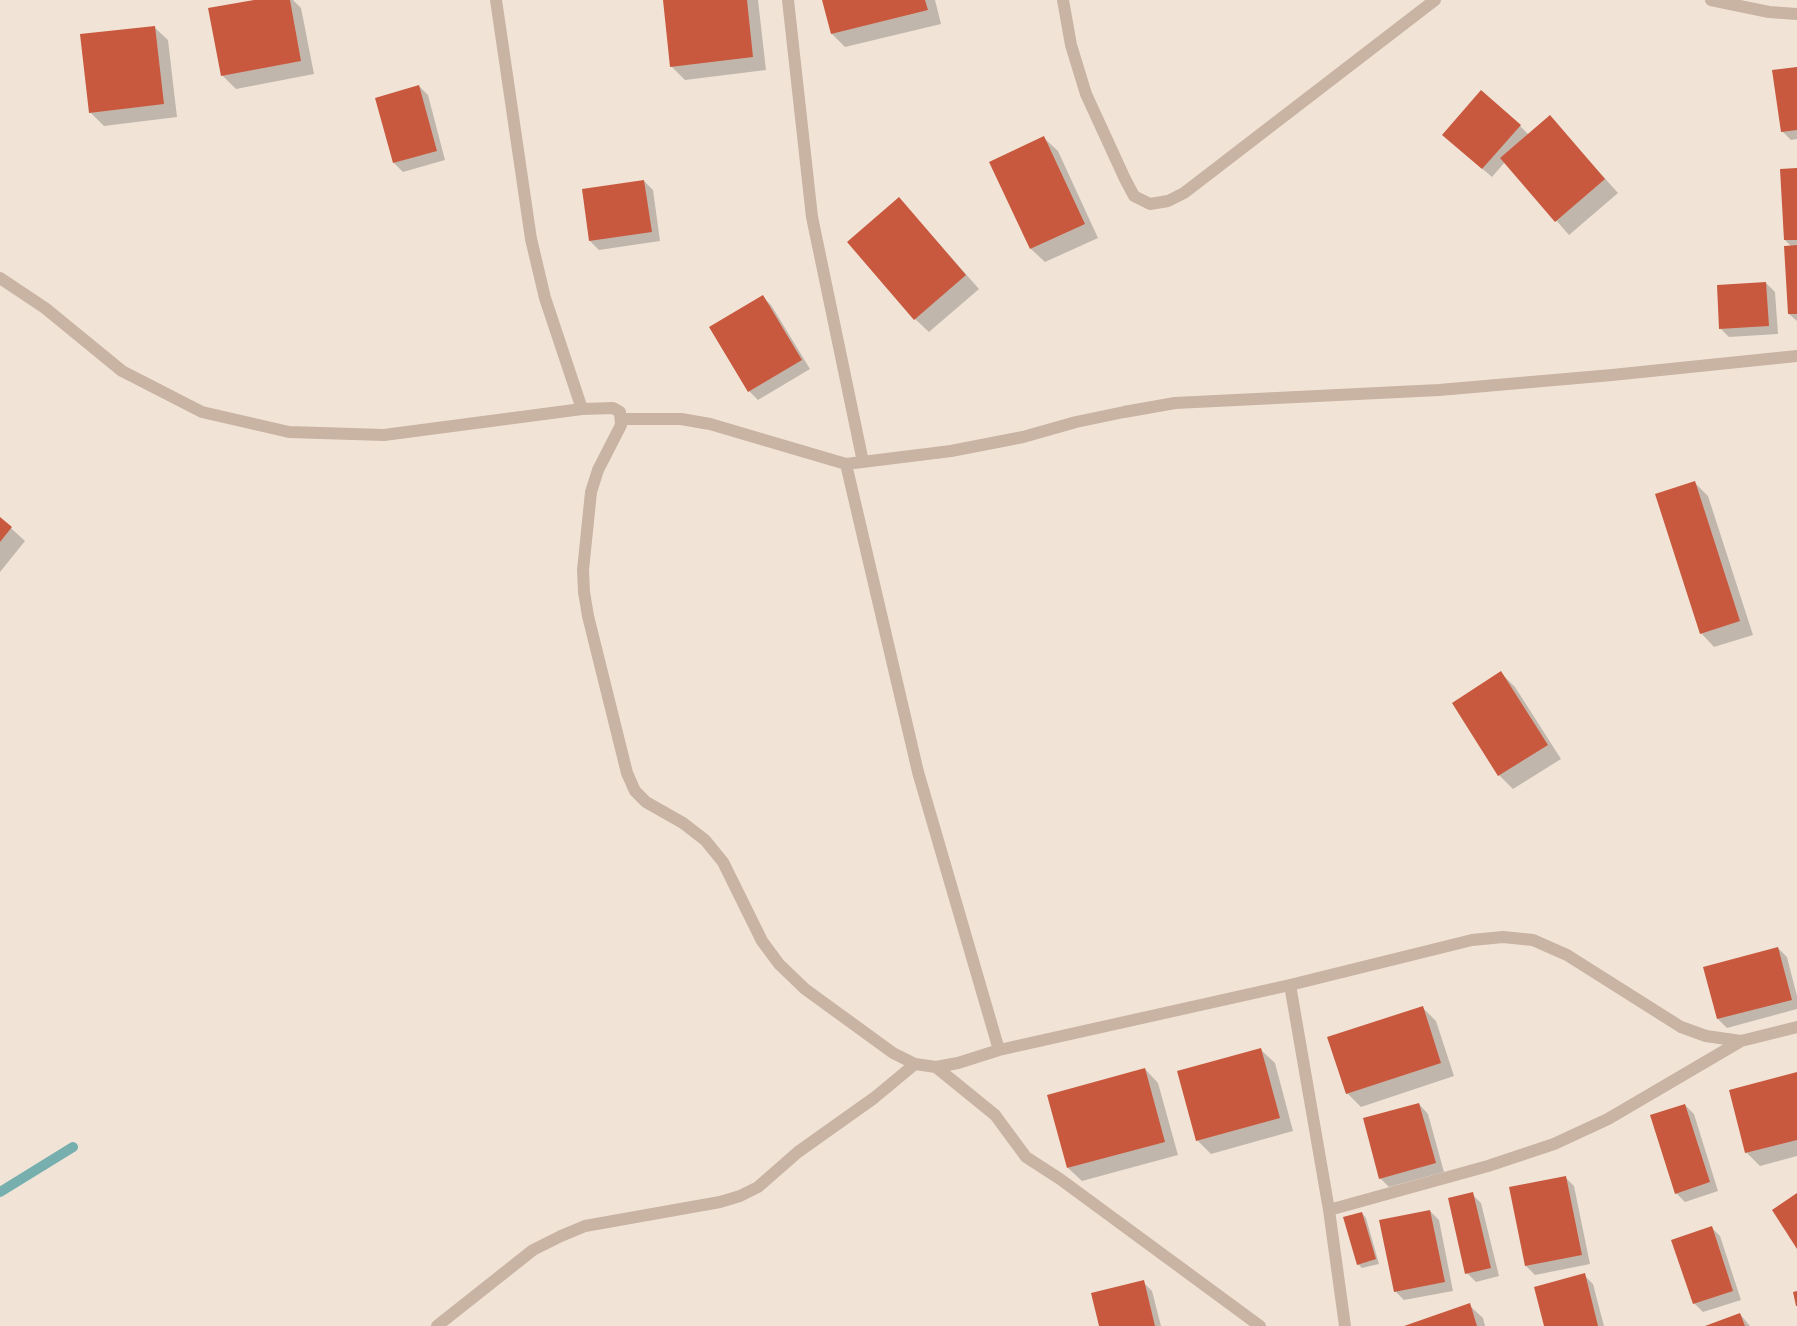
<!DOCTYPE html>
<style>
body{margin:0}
canvas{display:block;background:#f1e4d7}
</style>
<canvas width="1797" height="1326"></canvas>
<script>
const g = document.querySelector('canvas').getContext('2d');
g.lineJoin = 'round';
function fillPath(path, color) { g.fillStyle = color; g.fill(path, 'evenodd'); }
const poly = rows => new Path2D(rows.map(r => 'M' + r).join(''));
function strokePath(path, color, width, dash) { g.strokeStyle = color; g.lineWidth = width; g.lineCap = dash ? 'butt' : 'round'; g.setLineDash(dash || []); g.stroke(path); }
fillPath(poly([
 [260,0,293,0,301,8,314,74,236,89,222,75],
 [664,0,758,0,766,70,685,80,671,66],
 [823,0,935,0,941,24,845,47,832,34],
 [154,27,168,40,177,117,104,126,90,112],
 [1797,68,1797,139,1791,140,1782,131],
 [419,86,428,95,445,160,403,172,394,163],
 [1550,117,1618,193,1569,235,1505,162,1492,177,1443,135,1520,126,1529,135],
 [1044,138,1058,151,1098,238,1045,262,1031,249,991,162],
 [1797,169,1797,321,1789,314,1792,247,1785,240],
 [644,181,653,190,660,241,599,250,590,241],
 [912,213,979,289,929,332,915,319],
 [1766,283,1775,292,1778,334,1729,337,1720,328],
 [762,296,771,305,810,369,758,400,749,391],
 [1695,483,1708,496,1753,635,1714,647,1701,633],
 [0,518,25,541,0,572],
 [1501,673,1515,687,1561,759,1513,789,1499,775,1454,703],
 [1778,948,1787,957,1797,996,1797,1009,1727,1028,1718,1019,1705,968],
 [1423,1008,1436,1021,1454,1076,1361,1107,1347,1093],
 [1261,1050,1275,1063,1293,1131,1211,1154,1197,1140],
 [1145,1069,1158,1083,1178,1155,1082,1181,1068,1168],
 [1797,1074,1797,1156,1760,1166,1746,1152],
 [1419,1104,1428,1114,1444,1172,1389,1187,1380,1178],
 [1685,1105,1694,1114,1718,1191,1685,1202,1676,1193],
 [1565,1177,1574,1186,1590,1264,1535,1275,1526,1266],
 [1472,1194,1481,1203,1499,1276,1476,1282,1467,1273],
 [1430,1211,1439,1220,1453,1291,1404,1300,1395,1291],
 [1362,1213,1366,1218,1379,1264,1362,1268,1358,1264],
 [1711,1227,1720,1236,1741,1300,1703,1312,1694,1303],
 [1584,1275,1593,1284,1604,1326,1546,1326],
 [1143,1282,1152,1291,1161,1326,1100,1326],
 [1469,1305,1483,1318,1485,1326,1407,1326],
 [1740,1314,1750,1326,1708,1326]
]), '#0003');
strokePath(poly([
 [0,1192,73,1147]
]), '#76afae', 10);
fillPath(poly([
 [254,0,290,0,301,61,221,76,208,8],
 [663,0,747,0,753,57,670,67],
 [822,0,925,0,928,10,831,34],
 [155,26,164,104,89,113,80,34],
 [1797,67,1797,130,1781,132,1772,70],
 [419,85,437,151,393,163,375,98],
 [1481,90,1521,125,1482,169,1442,135],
 [1550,115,1605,179,1555,222,1500,158],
 [1044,136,1085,224,1030,249,989,162],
 [1797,168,1797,240,1784,240,1780,169],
 [644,180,652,232,589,241,582,189],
 [899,197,966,275,914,320,847,242],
 [1797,245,1797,314,1788,314,1784,246],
 [1766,282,1769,326,1719,329,1717,285],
 [763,295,802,360,748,392,709,327],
 [1695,481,1740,621,1700,634,1655,494],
 [0,517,12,527,0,542],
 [1501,671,1548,745,1498,776,1452,703],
 [1778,947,1792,1000,1717,1019,1703,967],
 [1423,1006,1441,1063,1346,1094,1327,1037],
 [1261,1048,1280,1118,1196,1141,1177,1071],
 [1145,1068,1165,1142,1067,1168,1047,1095],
 [1797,1072,1797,1140,1745,1153,1729,1090],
 [1419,1103,1436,1163,1379,1179,1363,1118],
 [1685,1104,1710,1182,1675,1194,1650,1115],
 [1566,1176,1582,1255,1525,1266,1509,1187],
 [1473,1192,1491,1268,1465,1274,1448,1198],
 [1797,1193,1797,1249,1772,1210],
 [1430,1210,1445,1282,1394,1292,1379,1220],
 [1362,1212,1376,1259,1357,1265,1343,1217],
 [1712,1226,1733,1291,1693,1304,1671,1240],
 [1585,1273,1598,1326,1544,1326,1534,1287],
 [1144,1280,1155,1326,1099,1326,1091,1293],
 [1797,1291,1797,1306,1796,1306,1793,1292],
 [1470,1303,1477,1326,1404,1326],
 [1740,1313,1745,1326,1705,1326]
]), '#c9593e');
strokePath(poly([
 [496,0,531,239,545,298,582,409],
 [788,0,812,217,863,462],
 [1063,0,1071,45,1086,94,1125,179,1134,196,1150,204,1168,201,1184,193,1435,0],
 [1711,0,1769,12,1797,14],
 [0,278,45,308,122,371,202,412,289,432,384,435,582,409,613,408,620,412,621,425,598,470,591,492,583,570,584,592,588,616,627,773,635,791,646,802,683,823,705,840,723,862,762,941,779,964,805,989,893,1053,915,1064,936,1067,958,1063,999,1050,1290,985,1472,940,1503,937,1533,940,1567,955,1681,1027,1706,1036,1741,1041,1797,1027],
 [622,419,681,419,710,424,846,464,951,451,1023,437,1076,422,1124,412,1175,403,1439,390,1612,375,1797,356],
 [846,464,918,772,999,1050],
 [1290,985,1329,1210,1345,1326],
 [936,1067,995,1115,1026,1157,1060,1179,1260,1326],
 [1329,1210,1488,1166,1554,1144,1608,1119,1741,1041],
 [437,1326,533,1250,561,1236,585,1226,720,1202,740,1196,758,1187,798,1152,874,1098,915,1064]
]), '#c9b3a3', 12);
</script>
